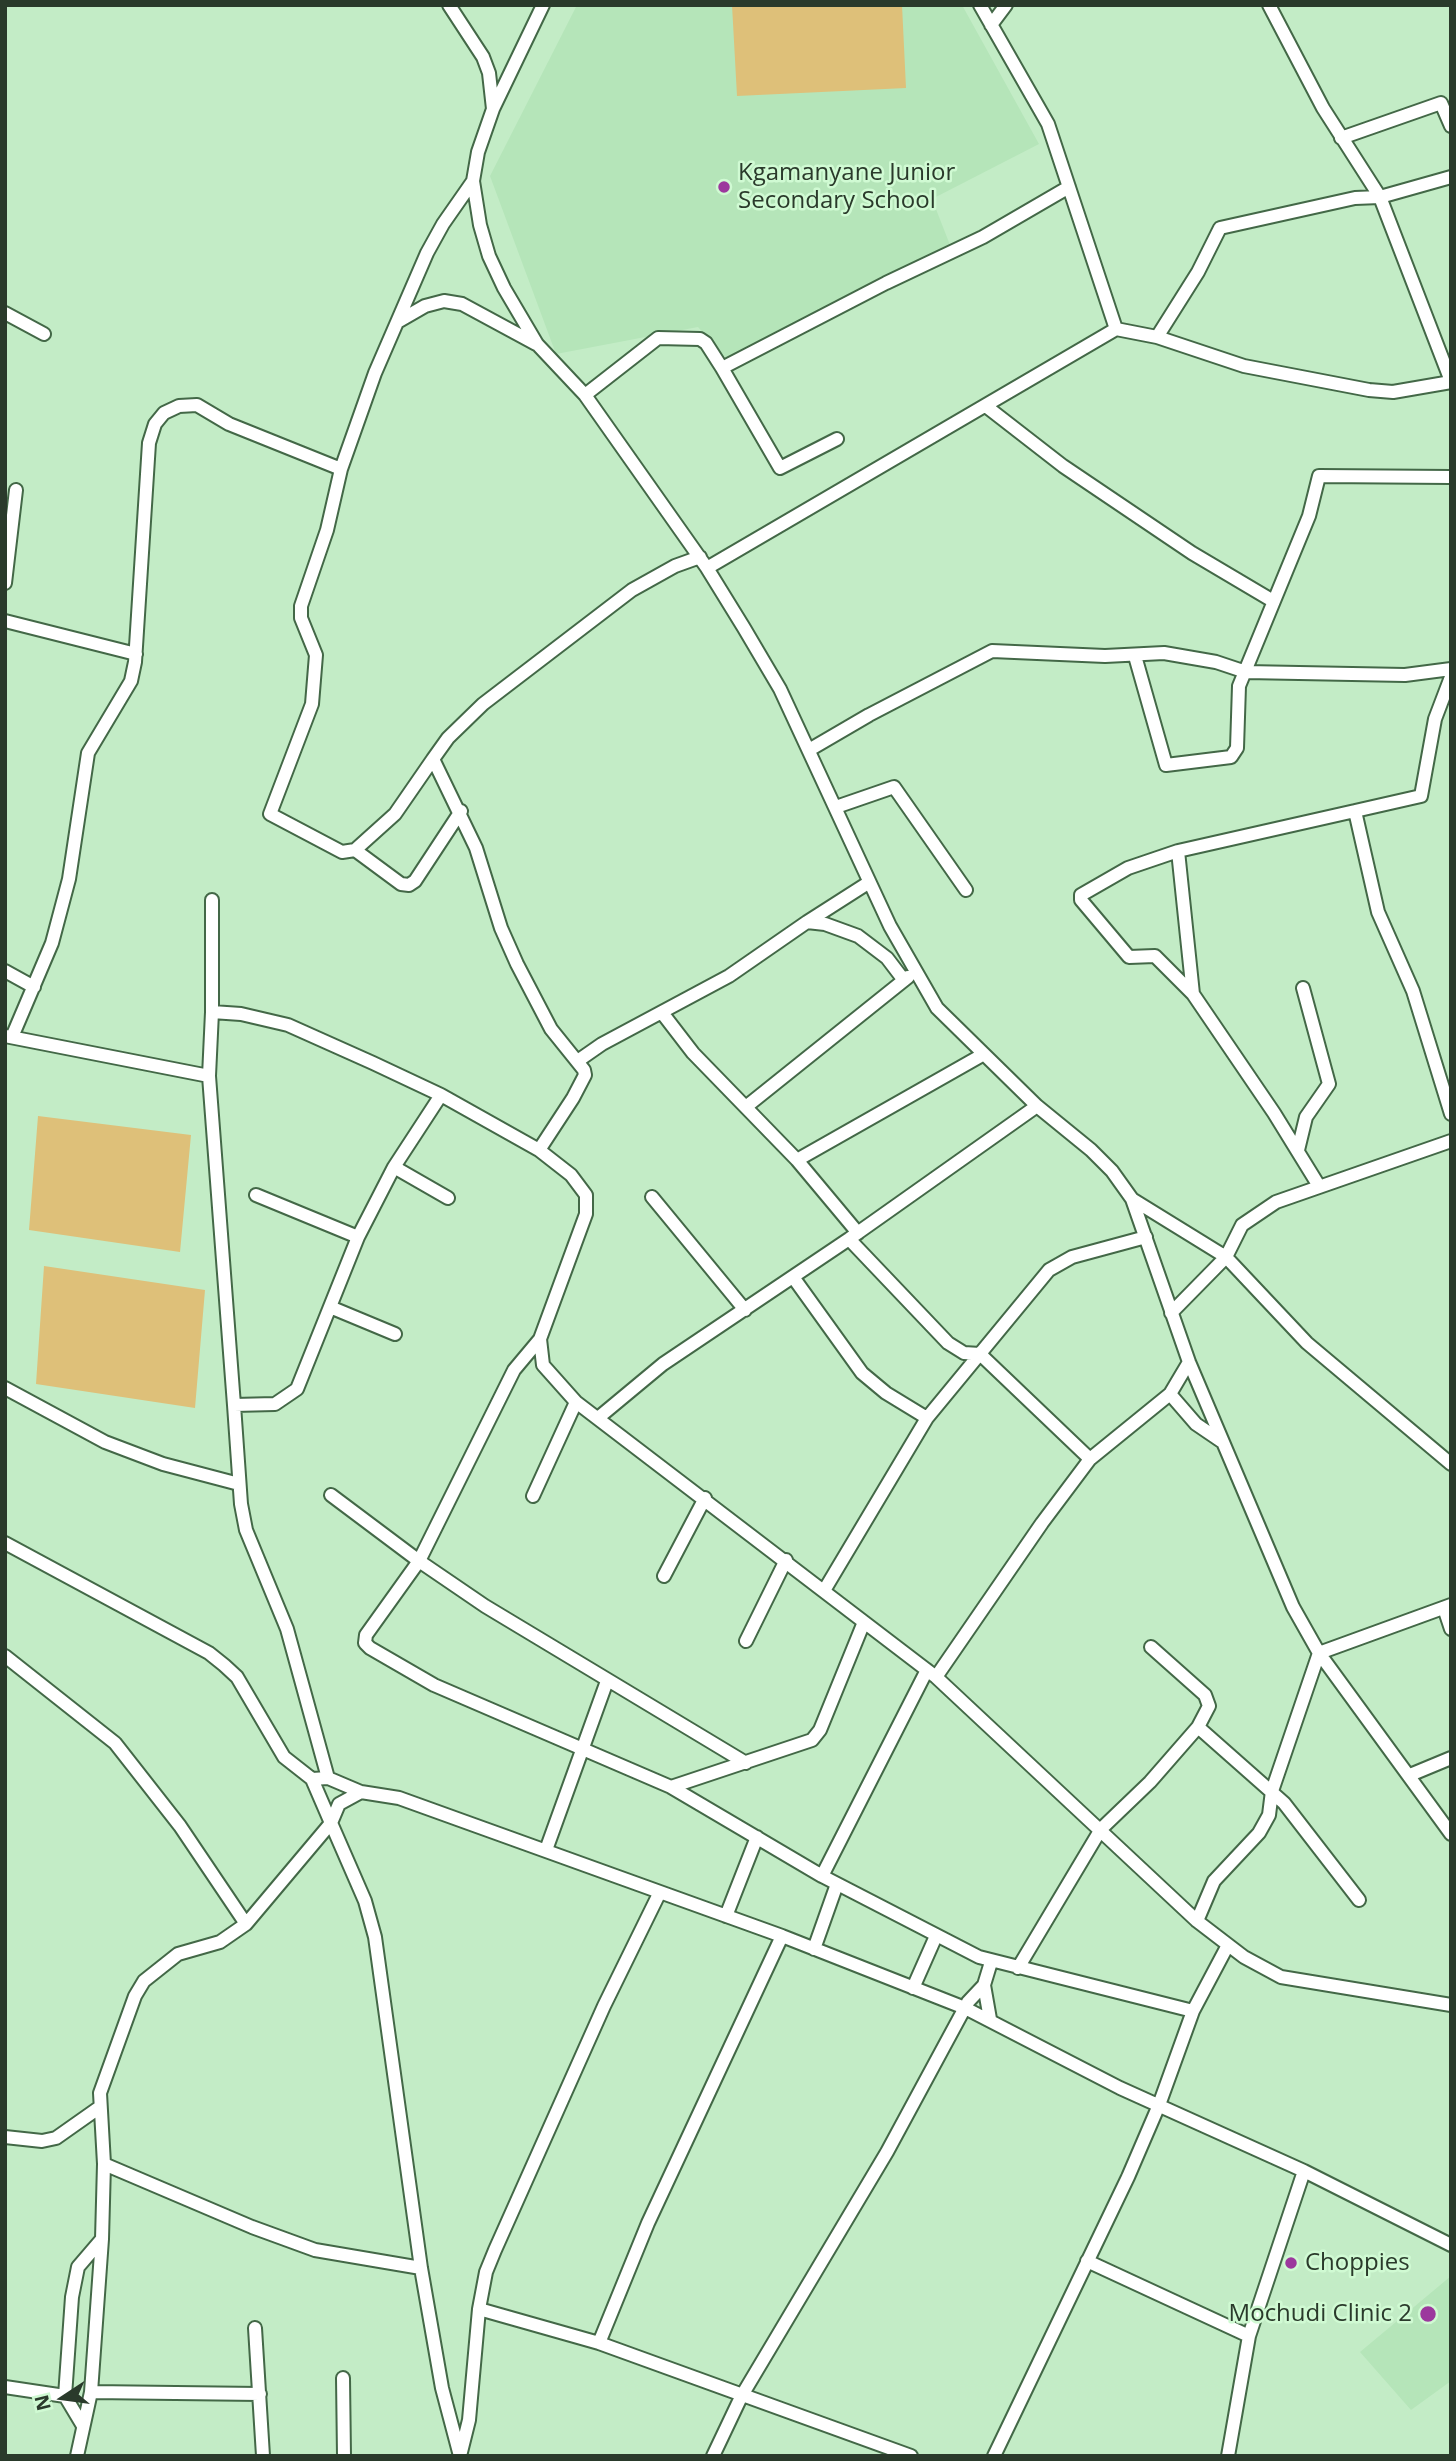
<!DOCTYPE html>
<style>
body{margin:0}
#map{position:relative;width:1456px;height:2461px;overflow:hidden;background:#c3ecc6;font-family:"Open Sans",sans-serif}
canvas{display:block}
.frame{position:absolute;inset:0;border:7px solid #2a3a2b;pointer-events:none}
.north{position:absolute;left:28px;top:2363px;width:70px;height:70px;-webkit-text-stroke:5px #d0fad3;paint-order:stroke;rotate:257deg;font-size:19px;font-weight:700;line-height:28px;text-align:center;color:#2a3a2b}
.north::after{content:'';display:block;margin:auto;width:24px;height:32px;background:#2a3a2b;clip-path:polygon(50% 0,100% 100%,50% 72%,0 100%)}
</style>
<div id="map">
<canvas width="1456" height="2461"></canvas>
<div class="frame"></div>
<div class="north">N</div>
</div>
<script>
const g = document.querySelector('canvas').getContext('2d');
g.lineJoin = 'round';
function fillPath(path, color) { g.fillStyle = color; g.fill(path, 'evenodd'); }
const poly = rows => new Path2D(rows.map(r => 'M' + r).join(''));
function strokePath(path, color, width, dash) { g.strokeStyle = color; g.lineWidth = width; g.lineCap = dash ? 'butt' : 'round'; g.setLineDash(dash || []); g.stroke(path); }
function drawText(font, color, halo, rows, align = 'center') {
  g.font = font + ' "Open Sans",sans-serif'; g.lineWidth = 5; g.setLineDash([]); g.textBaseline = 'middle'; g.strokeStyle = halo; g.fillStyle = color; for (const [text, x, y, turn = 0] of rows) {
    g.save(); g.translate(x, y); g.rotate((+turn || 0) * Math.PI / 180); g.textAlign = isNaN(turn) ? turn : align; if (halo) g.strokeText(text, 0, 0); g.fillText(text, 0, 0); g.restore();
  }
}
fillPath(poly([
 [577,5,962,5,1039,144,932,199,950,245,726,358,698,327,556,354,490,176],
 [1451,2276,1451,2381,1411,2410,1360,2352]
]), '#b5e5b9');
fillPath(poly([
 [732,5,902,5,906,88,737,96],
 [38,1116,191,1135,180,1252,29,1230],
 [44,1266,205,1290,195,1408,36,1384]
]), '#dec079');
const minor = poly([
 [449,5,483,57,489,73,493,109],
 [543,5,493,109,478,152,473,181,480,225,489,256,504,288,537,344,585,395,707,568,744,628,780,689,890,926,937,1008,1037,1106,1091,1150,1112,1171,1132,1199,1189,1362,1293,1607,1319,1653,1451,1834],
 [980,5,1048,124,1116,329],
 [1269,5,1323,108,1380,197,1451,381],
 [991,25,1006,5],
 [1341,138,1441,103,1451,126],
 [5,313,44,334],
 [399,321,425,306,444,301,462,304,536,344],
 [1157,337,1198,272,1220,228,1355,198,1380,197,1451,177],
 [722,368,780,468,837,439],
 [585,395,658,338,700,339,706,343,722,368,886,283,983,237,1069,187],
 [987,407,1063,466,1192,553,1273,601],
 [341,469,327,530,301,606,301,618,316,655,312,704,270,814,342,852,355,850,395,814,433,759],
 [707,568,1116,329,1157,337,1244,366,1369,390,1393,392,1451,382],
 [5,583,16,490],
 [5,621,136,654],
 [1135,656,1166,765,1231,757,1237,748,1239,686,1309,516,1319,476,1451,477],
 [1451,677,1435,719,1421,796,1355,811,1378,912,1413,991,1451,1114],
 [809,750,869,715,992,651,1105,656,1164,653,1216,662,1246,672,1405,675,1451,669],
 [836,807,894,787,966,890],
 [355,850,401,884,409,885,415,881,461,811],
 [1178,851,1128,868,1081,895,1081,900,1129,957,1155,956,1193,994],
 [807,922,868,883],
 [5,971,34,987],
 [212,1012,212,900],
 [663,1014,693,1053,797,1160,858,1233],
 [5,1036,209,1076,212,1012,241,1014,288,1025,373,1063,441,1095,539,1150,571,1175,586,1195,586,1214,540,1339,543,1365,576,1402,936,1677,1197,1921,1244,1957,1281,1977,1451,2005],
 [12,1037,52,943,69,879,88,753,131,681,135,662,149,443,155,424,164,413,179,406,197,405,229,424,341,469,375,373,427,253,443,224,473,181],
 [579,1060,602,1044,729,976,807,922,825,924,858,936,887,958,903,979],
 [209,1076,234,1405],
 [747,1106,908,977],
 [539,1150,573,1098,585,1075,584,1070,551,1029,517,964,501,928,476,848,433,759,448,738,483,704,632,590,675,566,700,557],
 [1298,1150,1306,1117,1329,1084,1303,988],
 [797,1160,984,1054],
 [394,1167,448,1198],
 [1319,1186,1274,1113,1193,994,1178,851,1355,811],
 [256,1195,358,1237],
 [652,1197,745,1310],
 [1132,1199,1226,1257,1242,1225,1276,1202,1451,1141],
 [849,1239,948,1343,964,1353,980,1354,1090,1459],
 [793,1277,862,1373,886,1393,927,1418],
 [330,1307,395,1334],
 [1171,1313,1226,1257,1307,1343,1451,1464],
 [540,1339,514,1370,419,1561,366,1635,365,1643,370,1648,434,1685,671,1787,822,1876,979,1957,1193,2011],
 [5,1388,105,1442,163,1464,239,1484],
 [1170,1394,1196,1424,1221,1441],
 [598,1418,663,1364,849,1239,1037,1106],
 [331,1495,419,1561,485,1606,746,1763],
 [533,1496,576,1402],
 [5,1543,209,1653,224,1665,237,1677,284,1757,312,1779,331,1823,246,1924,220,1942,178,1954,144,1981,135,1996,100,2093,104,2164,102,2239,91,2392,77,2456],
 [664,1576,705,1498],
 [825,1589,927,1418,1049,1270,1072,1257,1146,1237],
 [1444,1608,1451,1629],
 [746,1641,786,1560],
 [1151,1647,1205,1695,1209,1706,1198,1727],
 [5,1656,115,1743,180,1826,246,1924],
 [936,1677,1042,1523,1090,1459,1170,1394,1189,1362],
 [1410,1775,1451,1758],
 [328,1778,287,1629,246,1530,241,1504,234,1405,275,1404,297,1389,358,1237,394,1167,441,1095],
 [312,1779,328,1778,361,1792,399,1798,782,1936,965,2008,1120,2088,1304,2171,1451,2245],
 [671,1787,812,1740,820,1730,864,1622],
 [361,1792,339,1804,331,1823,365,1901,375,1937,421,2268,442,2388,460,2456],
 [546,1850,607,1681],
 [822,1876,927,1670],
 [726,1916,757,1837],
 [1197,1921,1214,1881,1259,1833,1269,1815,1272,1791,1319,1653,1451,1605],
 [814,1949,837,1884],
 [1018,1968,1101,1829,1150,1782,1198,1727,1284,1803,1359,1900],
 [984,1985,990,2019],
 [913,1988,936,1936],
 [5,2137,42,2141,56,2138,100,2107],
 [104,2164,252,2227,315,2250,421,2268],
 [1087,2261,1249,2336],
 [479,2309,486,2272,495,2250,604,2006,659,1894],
 [255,2328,263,2456],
 [599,2343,648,2223,782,1936],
 [343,2378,344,2456],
 [5,2387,65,2396],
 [91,2392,260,2394],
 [83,2426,65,2396,72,2297,78,2267,102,2239],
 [461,2452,469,2420,479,2309,599,2343,911,2456],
 [713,2456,741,2397,887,2152,968,2002,984,1985,991,1962],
 [994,2456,1128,2177,1159,2105,1193,2011,1228,1945],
 [1228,2456,1249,2336,1304,2171]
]);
strokePath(minor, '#436847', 16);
strokePath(minor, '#fff', 12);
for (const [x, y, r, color] of [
 [724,187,7,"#9c389d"],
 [1291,2263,7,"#9c389d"],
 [1428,2314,9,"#9c389d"]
]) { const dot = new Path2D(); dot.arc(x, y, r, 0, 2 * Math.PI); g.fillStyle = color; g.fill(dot); strokePath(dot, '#d0fad3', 2.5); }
drawText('24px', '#2a3a2b', '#d0fad3', [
 ["Kgamanyane Junior",738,173],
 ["Secondary School",738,201],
 ["Choppies",1305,2263],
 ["Mochudi Clinic 2",1412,2314,"right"]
], 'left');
</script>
